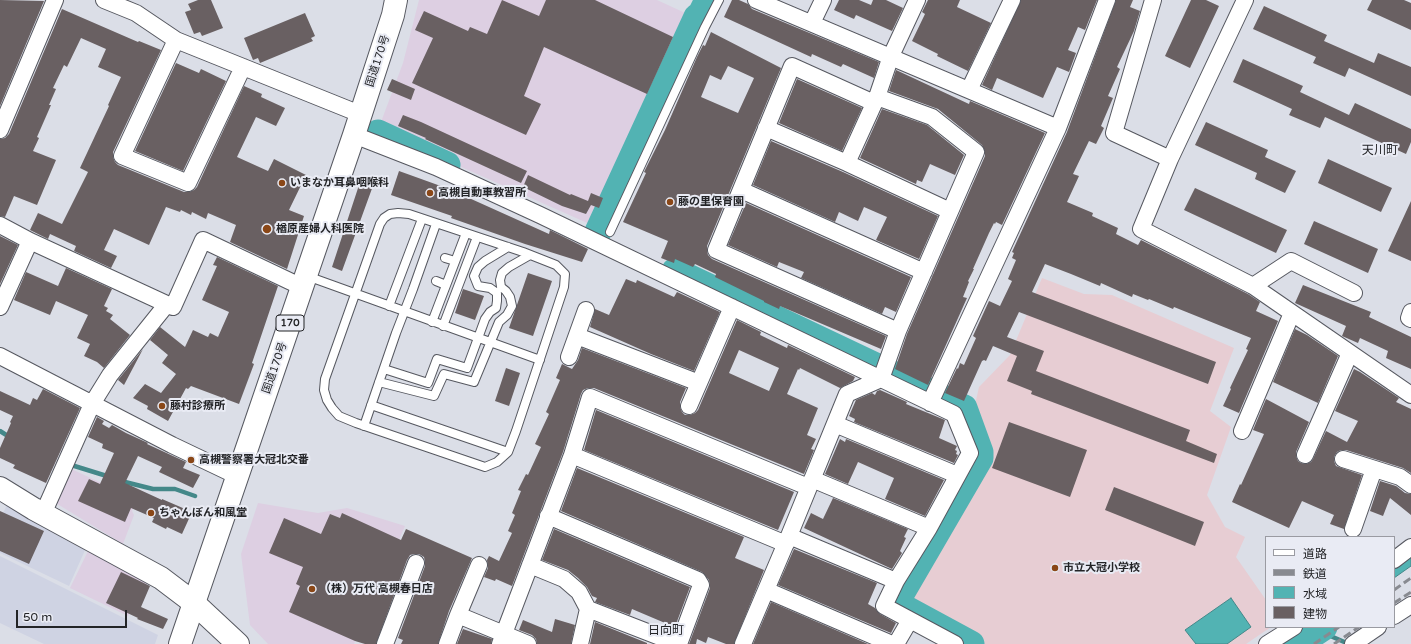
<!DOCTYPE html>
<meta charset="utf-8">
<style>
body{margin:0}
#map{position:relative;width:1411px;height:644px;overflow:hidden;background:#dbdee7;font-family:"Varela Round","Noto Sans JP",sans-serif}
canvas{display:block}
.legend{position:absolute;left:1265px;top:536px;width:130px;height:92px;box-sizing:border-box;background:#e9ebf4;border:1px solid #9a9ba2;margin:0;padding:5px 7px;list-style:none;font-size:12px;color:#232427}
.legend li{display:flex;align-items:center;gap:8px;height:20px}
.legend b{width:20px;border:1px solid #9a9ba2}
.scale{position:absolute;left:16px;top:610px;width:111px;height:18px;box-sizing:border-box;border:2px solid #232427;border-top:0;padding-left:5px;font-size:12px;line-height:14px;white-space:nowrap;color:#232427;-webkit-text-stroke:3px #e9ebf4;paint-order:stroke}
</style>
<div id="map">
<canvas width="1411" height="644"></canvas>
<ul class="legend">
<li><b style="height:5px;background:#fff"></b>道路</li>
<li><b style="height:5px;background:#888a90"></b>鉄道</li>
<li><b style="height:11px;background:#52b3b3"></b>水域</li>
<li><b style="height:11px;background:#696062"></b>建物</li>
</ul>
<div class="scale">50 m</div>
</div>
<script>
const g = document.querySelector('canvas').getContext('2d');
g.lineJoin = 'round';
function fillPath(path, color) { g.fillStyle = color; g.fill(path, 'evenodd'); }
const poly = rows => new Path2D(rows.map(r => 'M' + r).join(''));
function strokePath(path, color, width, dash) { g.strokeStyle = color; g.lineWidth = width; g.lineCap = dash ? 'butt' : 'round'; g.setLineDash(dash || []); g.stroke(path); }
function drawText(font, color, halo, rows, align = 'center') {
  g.font = font + ' "Varela Round","Noto Sans JP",sans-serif'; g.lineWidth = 4; g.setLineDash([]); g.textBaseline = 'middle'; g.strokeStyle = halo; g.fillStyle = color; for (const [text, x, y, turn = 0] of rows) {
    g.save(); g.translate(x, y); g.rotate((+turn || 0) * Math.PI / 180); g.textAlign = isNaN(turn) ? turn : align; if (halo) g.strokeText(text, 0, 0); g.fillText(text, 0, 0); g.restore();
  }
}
fillPath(poly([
 [419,0,657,0,694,17,594,226,378,130,403,63],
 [67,467,136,499,132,511,134,515,123,544,54,502],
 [258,503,318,513,347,508,405,526,354,644,268,644,250,625,241,554],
 [89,549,147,582,128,616,70,588]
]), '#ddcfe2');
fillPath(poly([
 [7,505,86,548,69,586,0,553,0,519],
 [0,556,158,635,155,644,44,644,0,623]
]), '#cfd3e3');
fillPath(poly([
 [1042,278,1084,294,1112,295,1234,348,1210,411,1231,427,1207,495,1225,527,1245,537,1236,557,1266,600,1266,627,1271,627,1246,644,978,644,911,604,907,596,988,459,973,414,979,387,1010,355]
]), '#e7cdd3');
const water = poly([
 [1411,553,1411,566,1394,578,1394,565,1411,553],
 [1231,598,1251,627,1227,644,1196,644,1185,630,1231,598],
 [1302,627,1320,627,1295,644,1277,644,1302,627]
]);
fillPath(water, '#52b3b3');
strokePath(water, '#448889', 1);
strokePath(poly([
 [0,431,11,438],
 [68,464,110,477],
 [121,481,153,489,175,489,195,496],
 [1319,631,1349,644]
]), '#448889', 4.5);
strokePath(poly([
 [378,133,447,165],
 [597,234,697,17,701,14,708,0],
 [675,271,964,408,980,452,980,458,898,599,898,602,899,605,971,644],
 [1298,644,1324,627]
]), '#52b3b3', 27);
fillPath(poly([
 [0,0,44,1,0,106],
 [198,0,211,0,223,28,202,36,200,32,194,34,185,12,191,10,188,4],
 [502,0,539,16,546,0,595,0,673,37,647,94,544,47,524,96,541,104,526,135,412,83,433,38,415,30,424,11,468,31,470,27,487,34],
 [732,0,739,0,748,4,752,9,879,62,874,78,843,64,841,67,812,54,811,57,724,17],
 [839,0,859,0,871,5,873,0,886,0,903,8,892,31,856,15,854,19,834,10],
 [928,0,960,0,957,7,991,23,968,71,937,56,938,54,912,41,925,14,922,12],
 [1021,0,1097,0,1085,30,1078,27,1068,50,1076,53,1069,72,1057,67,1043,98,997,78,992,90,982,85],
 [1116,0,1133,0,1130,7,1140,11,1134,31,1117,67,1120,69,1108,96,1113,98,1101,126,1104,128,1096,144,1089,141,1073,174,1079,176,1067,202,1093,213,1092,216,1118,228,1116,234,1138,245,1141,240,1248,294,1260,302,1256,311,1278,321,1239,413,1223,406,1231,389,1230,388,1248,350,1246,349,1251,338,1174,307,1173,309,1149,299,1148,300,1133,294,1132,297,1101,283,1100,286,1071,274,1045,264,1032,292,1216,362,1208,384,1019,312,1007,337,1044,351,1036,371,1190,430,1186,441,1217,454,1214,463,1031,394,1032,391,1007,381,1017,356,993,346,986,361,984,360,982,361,964,401,945,393,957,368,958,369,960,363,964,365,976,338,973,336,989,301,1000,306,1012,281,1008,279,1016,260,1012,258,1014,253,1012,252,1067,132],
 [1191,0,1206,0,1219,6,1190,68,1165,56],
 [1372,0,1404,0,1411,3,1411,30,1367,10],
 [1264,6,1327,35,1324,41,1374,63,1378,53,1411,67,1411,96,1349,68,1345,77,1313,63,1316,57,1253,29],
 [62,9,138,42,139,41,161,50,113,152,113,157,115,162,118,165,184,192,189,192,194,190,197,187,244,86,262,94,261,97,285,108,276,126,256,117,237,157,268,171,274,159,306,175,289,210,304,216,287,269,230,242,236,225,208,213,206,219,192,212,191,215,181,210,180,212,166,207,149,245,114,229,104,250,117,256,111,268,74,251,76,246,50,234,48,239,30,230,38,213,62,224,88,172,80,168,109,106,108,105,121,77,98,67,106,49,81,38,67,67,64,65,53,88,56,89,49,105,51,105,37,137,39,138,33,151,56,160,37,205,14,196,5,217,0,216,0,139,5,138,9,134],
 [305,13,315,36,311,38,313,41,260,63,258,58,253,60,244,38],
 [711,32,781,68,707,246,707,251,708,255,712,259,886,336,881,349,780,306,779,309,764,302,764,301,715,277,716,274,695,264,693,267,675,259,674,263,661,258,668,241,623,222,646,173,644,172,665,130,697,57,703,45,705,46],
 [728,66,754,78,738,113,701,97,710,75,721,80],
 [1243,59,1303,86,1300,92,1349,115,1355,103,1411,129,1411,142,1406,154,1325,117,1320,128,1289,115,1292,109,1233,82],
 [176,63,199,73,201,69,226,81,183,171,135,151],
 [896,70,969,104,970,101,1045,133,1002,225,996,222,995,224,994,223,989,233,973,269,974,269,968,281,969,282,963,297,967,298,928,385,895,369,907,334,985,156,985,151,982,145,938,109,889,91],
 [392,79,415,89,411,100,387,90],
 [797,79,862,108,842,151,779,123],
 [882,109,927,125,964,155,955,175,930,164,922,182,917,180,916,184,860,158],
 [403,115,421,122,527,171,521,183,425,139,426,138,398,126],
 [1206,122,1268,150,1265,157,1296,171,1285,193,1255,179,1257,173,1195,145],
 [771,141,843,172,938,216,919,259,876,240,887,217,864,207,858,221,839,212,835,222,753,185],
 [1328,159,1392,188,1381,212,1318,183],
 [399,171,449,189,549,234,550,230,588,249,582,262,525,244,451,218,452,216,391,195],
 [528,175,570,195,571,194,588,201,591,193,603,198,599,208,591,205,586,214,562,206,523,187],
 [361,179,374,183,342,271,332,267],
 [1195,188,1287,230,1276,253,1184,210],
 [1411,201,1411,261,1388,251],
 [746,203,911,277,896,312,885,307,882,314,801,278,804,272,779,262,777,267,728,245],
 [1314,221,1378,249,1368,273,1304,244],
 [0,236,18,245,0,284],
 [217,257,278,286,252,363,254,364,239,404,191,386,188,389,186,388,168,421,147,409,148,406,133,398,145,384,161,393,176,374,162,363,168,355,150,340,160,327,185,347,193,330,208,337,210,333,218,337,229,312,202,300,217,266,213,265],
 [66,268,112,289,104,306,108,308,106,311,113,315,110,319,130,335,104,368,97,362,84,356,90,344,77,338,88,315,56,301,50,315,14,300,26,272,58,286],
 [528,273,552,281,533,336,509,328],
 [626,279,636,283,637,280,674,297,677,292,720,312,694,371,651,354,590,327,595,309,609,315],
 [1303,285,1371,312,1369,317,1411,337,1411,369,1386,358,1388,351,1360,338,1358,343,1342,336,1346,326,1295,303],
 [463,289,484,296,475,320,455,313],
 [737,320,761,332,760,335,787,348,788,345,855,377,853,381,840,388,800,368,799,370,798,369,787,394,818,408,807,435,816,439,811,449,814,450,804,474,594,388,588,388,583,390,581,394,563,452,512,586,496,579,495,581,484,577,488,568,487,560,489,556,499,561,512,533,508,531,515,515,512,513,521,491,518,490,526,474,528,475,541,447,535,444,549,414,546,412,560,380,556,378,562,364,572,369,578,360,582,348,686,388,680,402,680,407,682,412,685,415,690,415,695,413,698,410],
 [739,350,779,368,769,391,729,373],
 [1295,329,1307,335,1338,356,1318,403,1273,382],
 [143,349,124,385,118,380],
 [506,368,520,373,509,406,495,401],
 [1354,369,1360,372,1399,398,1396,402,1411,409,1411,473,1403,468,1346,450,1341,450,1337,452,1334,457,1334,461,1336,466,1362,475,1344,529,1330,524,1334,515,1302,501,1289,528,1232,502,1240,484,1241,485,1264,434,1253,430,1266,399,1309,422,1296,452,1296,456,1298,461,1301,463,1306,464,1311,462,1313,459,1326,431,1347,442,1358,421,1335,411],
 [43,389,80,408,46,483,13,468,15,465,0,458,0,448,11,423,10,422,13,416,0,410,0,391,30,405,33,398,37,400],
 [880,390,907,402,906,404,945,420,939,438,957,446,955,450,957,451,956,454,958,455,954,463,854,422,855,419,849,416,856,400,872,393,875,395,877,391],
 [596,410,794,492,778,530,584,450],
 [97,417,104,421,102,424,109,428,112,425,126,433,148,443,147,444,186,462,183,468,200,475,193,488,159,472,162,467,138,456,125,483,162,500,162,499,192,512,182,534,167,527,166,529,152,522,154,518,131,508,125,522,78,501,89,479,100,484,114,453,102,448,103,444,88,437],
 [1009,422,1087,450,1070,497,992,468],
 [840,439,845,442,846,439,944,480,925,516,885,499,894,478,858,462,848,484,825,474],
 [577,468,744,537,735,558,764,570,734,644,726,644,708,637,706,643,697,639,696,644,689,644,710,588,709,580,702,572,561,511],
 [1380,481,1396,486,1405,493,1411,494,1411,515,1390,498,1383,516,1370,511],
 [1114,487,1204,522,1195,546,1105,510],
 [833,498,908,529,904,537,906,538,900,551,902,553,892,569,804,528,811,513,823,519],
 [0,511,44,531,29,564,0,551],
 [342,513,401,540,406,529,472,558,449,611,438,644,401,644,403,640,398,638,425,566,425,562,424,557,419,554,414,554,410,555,407,560,376,644,365,644,355,641,289,612,300,586,296,584,303,567,269,553,284,518,321,534,330,514,340,518],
 [554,529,690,587,673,632,663,628,665,623,632,609,630,615,595,602,597,598,592,596,587,587,578,578,568,570,542,560],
 [794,549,877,583,868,604,875,608,880,614,896,623,891,633,778,585],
 [121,572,150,586,141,607,168,619,163,629,137,619,138,618,106,603],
 [771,602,868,644,753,644],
 [555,619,575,625,571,644,537,644,536,639,532,635,519,630,523,620,552,632],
 [595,622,647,643,647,644,590,644],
 [463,629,492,639,491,644,457,644]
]), '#696062');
const lane = poly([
 [398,213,409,214,523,252,556,265,565,274,564,287,516,431,508,452,497,462,485,467,356,423,339,416,332,408,327,400,324,390,325,379,380,224,384,218,390,214,398,213],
 [610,232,705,27,719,0],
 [445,258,455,261],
 [307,276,540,360],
 [436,281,446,285],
 [389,306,422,219],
 [432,322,466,233],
 [443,326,477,237],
 [384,369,428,383,437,359,467,368,485,319,490,312,496,308,497,301,497,293,490,288,478,286,474,276,478,267,485,261,508,247],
 [379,382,434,396,444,374,474,382,499,322,507,315,512,306,510,297,506,291,501,287,500,280,502,273,509,267,530,255],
 [371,405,508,452],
 [364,426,396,333,413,289,436,224]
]);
const street = poly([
 [104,0,136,13,176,40,360,114],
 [756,0,1058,128],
 [1153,0,1114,133,1170,159],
 [1245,0,1170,159,1141,229,1253,286,1411,395],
 [812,23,823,0],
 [176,40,122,156,188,183,243,67],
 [969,90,1012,0],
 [874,103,792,66,716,250,898,331],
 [766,128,847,163,950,211],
 [0,130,55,0],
 [354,135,436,167,540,215,954,414,970,453,929,528,896,581,884,606,955,644],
 [847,163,877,97,891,56,917,0],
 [741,190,924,272],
 [0,225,30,241,173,307,203,240,302,287],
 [1253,286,1291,261,1354,293],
 [0,307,30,241],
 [1411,312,1409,318,1411,319],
 [577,336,699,383],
 [0,356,172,445,237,476],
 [569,357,586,310],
 [930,403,1058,128,1107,0],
 [689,406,732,307],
 [835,424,957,475],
 [1242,431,1292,313],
 [572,455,786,544],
 [1305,455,1350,353],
 [1343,459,1400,477,1411,485],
 [812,479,929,528],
 [43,514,92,404,110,375,167,304],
 [548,516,698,580,701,585,679,644],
 [1353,529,1374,469],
 [789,536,896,581],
 [1394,560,1411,547],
 [479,565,458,615,528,644],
 [530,565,564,579,579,592,588,609,580,644],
 [766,590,892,644],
 [588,609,678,644],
 [1394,616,1411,605],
 [385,644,416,563],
 [447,644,458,615],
 [500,644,572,455,590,397,808,487],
 [743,644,789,536,847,394,881,379,898,331,976,152,932,117,877,97],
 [896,644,910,620],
 [1267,644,1294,627],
 [1353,644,1378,627]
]);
const secondary = poly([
 [0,488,34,509,161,578,194,603,238,644]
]);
const highway = poly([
 [180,644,354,135,393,15,396,0]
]);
strokePath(lane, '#565860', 10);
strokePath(street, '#565860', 18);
strokePath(secondary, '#565860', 24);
strokePath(highway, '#565860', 24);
strokePath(lane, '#fff', 8);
strokePath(street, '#fff', 16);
strokePath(secondary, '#fff', 22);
strokePath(highway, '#fff', 22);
strokePath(poly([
 [1394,590,1411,578],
 [1394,603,1411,592],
 [1314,644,1339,627],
 [1334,644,1359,627]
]), '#888a90', 3, [8, 4]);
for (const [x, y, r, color] of [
 [282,183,4,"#8a4717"],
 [430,193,4,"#8a4717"],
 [670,202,4,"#8a4717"],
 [267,229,5,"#8a4717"],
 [162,406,4,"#8a4717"],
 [191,460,4,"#8a4717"],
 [151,513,4,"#8a4717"],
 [1055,568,4,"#8a4717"],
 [312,589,4,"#8a4717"]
]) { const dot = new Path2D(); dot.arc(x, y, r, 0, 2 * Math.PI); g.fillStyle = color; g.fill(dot); strokePath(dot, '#e9ebf4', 1.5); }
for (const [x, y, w] of [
 [290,323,28]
]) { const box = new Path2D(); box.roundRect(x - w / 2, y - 8, w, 16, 3); g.fillStyle = '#e9ebf4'; g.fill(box); strokePath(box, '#232427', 1); }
drawText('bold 10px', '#232427', null, [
 ["170",290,323]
]);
drawText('11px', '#232427', '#e9ebf4', [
 ["国道170号",378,61,-72],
 ["国道170号",275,368,-71]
]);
drawText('bold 11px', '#232427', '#e9ebf4', [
 ["いまなか耳鼻咽喉科",290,183],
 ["高槻自動車教習所",438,193],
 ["藤の里保育園",678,202],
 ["楢原産婦人科医院",276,229],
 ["藤村診療所",170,406],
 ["高槻警察署大冠北交番",199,460],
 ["ちゃんぽん和風堂",159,513],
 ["市立大冠小学校",1063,568],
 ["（株）万代 高槻春日店",320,589]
], 'left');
drawText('12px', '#232427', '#e9ebf4', [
 ["天川町",1380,151],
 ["日向町",666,631]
]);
</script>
